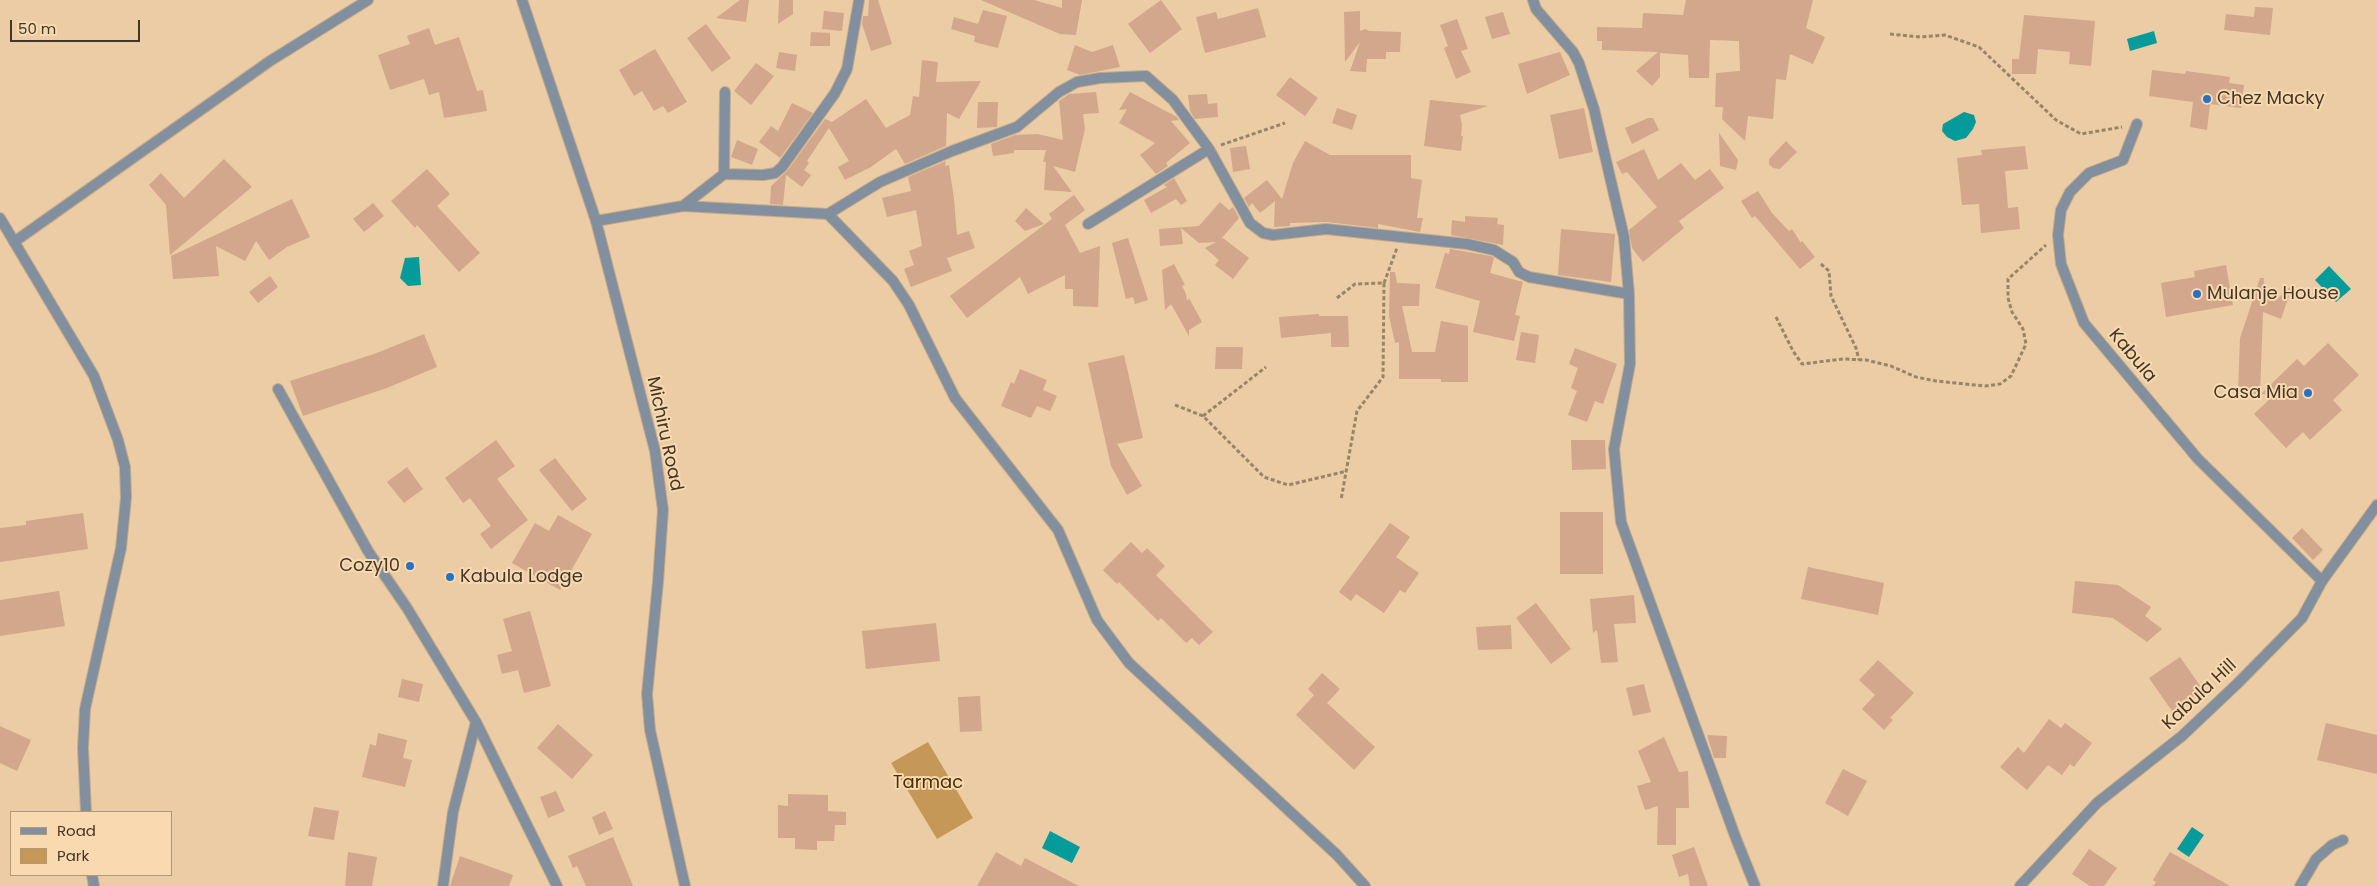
<!DOCTYPE html>
<style>
body{margin:0}
#map{position:relative;width:2377px;height:886px;overflow:hidden;background:#ebcca4;font-family:Poppins,sans-serif}
canvas{display:block}
.legend{position:absolute;left:10px;top:811px;width:162px;height:65px;box-sizing:border-box;background:#f9d9b0;border:1px solid #b09879;margin:0;padding:6px 9px;list-style:none;font-size:15px;color:#423626}
.legend li{display:flex;align-items:center;gap:10px;height:25px}
.legend b{width:25px;border:1px solid #b09879}
.scale{position:absolute;left:10px;top:20px;width:130px;height:22px;box-sizing:border-box;border:2px solid #423626;border-top:0;padding-left:6px;font-size:15px;line-height:18px;white-space:nowrap;color:#423626;-webkit-text-stroke:4px #f9d9b0;paint-order:stroke}
</style>
<div id="map">
<canvas width="2377" height="886"></canvas>
<ul class="legend">
<li><b style="height:6px;background:#818f9f"></b>Road</li>
<li><b style="height:14px;background:#c69858"></b>Park</li>
</ul>
<div class="scale">50 m</div>
</div>
<script>
const g = document.querySelector('canvas').getContext('2d');
g.lineJoin = 'round';
function fillPath(path, color) { g.fillStyle = color; g.fill(path, 'evenodd'); }
const poly = rows => new Path2D(rows.map(r => 'M' + r).join(''));
function strokePath(path, color, width, dash) { g.strokeStyle = color; g.lineWidth = width; g.lineCap = dash ? 'butt' : 'round'; g.setLineDash(dash || []); g.stroke(path); }
function drawText(font, color, halo, rows, align = 'center') {
  g.font = font + ' Poppins,sans-serif'; g.lineWidth = 4; g.setLineDash([]); g.textBaseline = 'middle'; g.strokeStyle = halo; g.fillStyle = color; for (const [text, x, y, turn = 0] of rows) {
    g.save(); g.translate(x, y); g.rotate((+turn || 0) * Math.PI / 180); g.textAlign = isNaN(turn) ? turn : align; if (halo) g.strokeText(text, 0, 0); g.fillText(text, 0, 0); g.restore();
  }
}
fillPath(poly([
 [928,742,973,818,937,839,891,763]
]), '#c69858');
fillPath(poly([
 [2154,31,2157,43,2130,51,2127,39],
 [1964,112,1974,115,1976,122,1973,129,1966,138,1955,141,1947,137,1942,131,1943,124],
 [419,257,421,285,408,286,400,278,405,258],
 [2329,266,2351,289,2336,302,2315,280],
 [2192,827,2204,835,2189,857,2177,849],
 [1050,831,1080,847,1072,863,1042,848]
]), '#049b9a');
fillPath(poly([
 [740,0,749,0,746,22,716,18],
 [779,0,793,0,793,14,778,24],
 [869,0,878,0,892,44,871,51,862,24,863,16,868,16],
 [981,0,1034,0,1062,8,1062,0,1082,0,1076,35,1060,34],
 [1161,0,1182,29,1150,53,1128,24],
 [1686,0,1813,0,1806,28,1825,37,1813,64,1790,54,1786,80,1776,79,1773,119,1748,116,1745,141,1722,119,1723,107,1715,107,1716,73,1740,71,1739,41,1710,40,1709,78,1689,78,1688,55,1660,53,1660,77,1652,86,1636,71,1658,52,1602,50,1602,41,1597,41,1597,27,1642,28,1643,13,1683,15],
 [2255,7,2273,8,2270,35,2224,30,2226,14,2254,17],
 [1258,8,1266,37,1205,53,1196,17,1216,12,1218,19],
 [983,10,1007,16,998,48,974,42,975,36,951,29,954,17,978,24],
 [824,11,844,13,842,31,822,29],
 [1360,11,1360,31,1365,29,1369,31,1401,32,1400,52,1386,52,1386,59,1367,59,1366,72,1350,71,1360,42,1345,62,1344,12],
 [1503,12,1510,34,1492,39,1485,17],
 [2024,15,2095,21,2091,66,2069,64,2070,52,2038,49,2036,74,2012,74,2012,59,2019,59],
 [1457,19,1468,49,1461,51,1471,72,1456,79,1444,48,1448,46,1440,25],
 [706,24,731,58,712,72,687,38],
 [429,28,435,45,459,37,477,91,483,90,487,111,444,118,439,92,429,95,424,79,390,90,378,55,410,44,407,36],
 [811,32,830,33,830,46,810,46],
 [1075,45,1092,52,1113,45,1120,67,1080,75,1067,70],
 [655,49,687,102,668,113,663,106,654,111,642,91,634,96,619,70],
 [779,52,797,55,795,71,776,68],
 [1560,52,1570,75,1527,94,1518,64],
 [922,60,938,62,936,82,981,81,959,119,947,113,946,146,905,164,896,149,871,167,845,180,838,167,849,161,829,128,807,161,809,163,804,170,811,175,802,187,786,175,783,205,770,204,771,186,787,171,825,119,832,122,866,99,886,128,910,115,913,96,919,97],
 [756,63,774,76,751,105,734,91],
 [2152,70,2185,74,2186,71,2230,77,2229,83,2244,85,2241,108,2210,104,2207,130,2190,127,2193,102,2149,96],
 [1290,77,1318,98,1305,116,1276,95],
 [1096,92,1099,113,1083,114,1085,129,1075,172,1053,166,1072,192,1044,190,1046,162,1043,162,1046,150,1014,150,1014,153,993,156,991,144,1015,135,1038,134,1063,140,1059,101,1069,94],
 [1130,92,1177,117,1179,120,1171,121,1190,143,1166,163,1168,166,1156,174,1140,155,1155,143,1119,123,1127,109,1119,110],
 [1207,94,1208,104,1217,103,1218,117,1195,119,1190,111,1188,95],
 [1430,100,1488,106,1460,115,1462,125,1461,136,1463,136,1461,151,1424,146],
 [978,102,998,102,997,127,977,128],
 [792,103,813,113,780,158,759,142,771,126,778,131],
 [1337,108,1357,115,1352,130,1332,123],
 [1584,108,1593,152,1559,159,1550,115],
 [1648,118,1653,118,1659,130,1632,144,1625,128],
 [1719,133,1738,160,1736,170,1720,166],
 [737,140,758,149,752,165,731,157],
 [1305,141,1330,155,1411,155,1411,178,1422,180,1417,218,1423,218,1420,232,1378,224,1378,228,1327,222,1290,223,1290,226,1274,227,1275,201,1260,213,1252,203,1249,207,1244,198,1267,180,1282,199,1293,163],
 [1786,141,1797,152,1780,169,1773,168,1769,164,1769,159],
 [1246,146,1250,169,1233,172,1230,148],
 [2025,146,2028,169,2005,171,2008,208,2018,207,2020,229,1981,233,1979,204,1962,205,1957,158,1982,155,1981,150],
 [1644,149,1658,180,1681,163,1695,180,1710,169,1724,188,1679,221,1684,228,1643,262,1632,248,1629,230,1657,207,1627,172,1622,174,1616,162],
 [224,159,252,187,170,255,166,205,149,185,161,173,184,198],
 [946,161,945,166,949,165,954,199,957,235,969,231,975,248,947,258,952,271,911,287,904,269,914,265,909,251,922,246,916,210,887,217,882,198,911,191,908,177],
 [427,169,450,194,437,206,480,253,459,272,417,225,415,228,391,201],
 [1174,178,1187,201,1181,205,1176,199,1151,213,1144,200,1167,187,1164,185],
 [1758,191,1772,213,1789,231,1792,229,1801,243,1802,241,1815,257,1800,269,1755,216,1752,218,1741,201],
 [1074,195,1085,210,1065,225,1080,253,1100,246,1098,307,1073,306,1073,289,1065,289,1065,275,1028,294,1020,277,967,318,950,296,1052,219,1049,214],
 [292,199,310,237,287,247,269,260,256,241,245,261,216,246,219,276,173,279,171,256],
 [1220,202,1229,210,1233,207,1239,218,1221,239,1223,238,1249,258,1233,279,1215,265,1219,260,1205,248,1216,242,1199,243,1181,228,1183,244,1160,246,1159,229,1199,226],
 [373,203,384,216,364,232,353,219],
 [1026,208,1044,224,1025,231,1015,221],
 [1465,216,1498,218,1497,224,1504,225,1503,245,1451,235,1452,220,1465,222],
 [1561,229,1615,234,1611,282,1558,275],
 [1128,238,1148,300,1135,304,1133,297,1126,299,1112,243],
 [1450,249,1491,256,1494,258,1490,273,1523,282,1515,315,1520,316,1514,341,1473,332,1480,301,1435,288,1445,253,1449,254],
 [1174,264,1185,285,1182,286,1186,294,1187,301,1189,298,1202,322,1189,330,1189,336,1171,304,1165,310,1162,270],
 [2226,265,2233,305,2166,317,2161,283,2195,277,2194,271],
 [1390,272,1395,272,1397,283,1420,284,1419,306,1402,306,1412,352,1435,352,1441,321,1468,326,1468,382,1441,382,1441,379,1399,379,1399,342,1395,343,1389,316],
 [270,276,278,287,258,303,249,292],
 [2260,278,2264,278,2263,296,2276,300,2293,284,2281,319,2263,312,2260,394,2238,393,2240,338],
 [1319,314,1319,316,1348,316,1349,347,1331,347,1331,333,1281,338,1279,317],
 [1521,332,1539,335,1535,363,1516,360],
 [424,334,437,367,387,388,303,416,290,381,374,354],
 [2328,343,2359,375,2333,400,2342,410,2310,440,2303,432,2286,448,2254,414,2275,394,2261,394,2297,359,2304,366],
 [1216,347,1243,347,1242,369,1215,369],
 [1575,348,1617,364,1603,404,1595,401,1587,422,1568,415,1577,391,1571,388,1578,368,1569,364],
 [1124,355,1143,438,1117,444,1142,486,1127,495,1111,466,1088,363],
 [1020,369,1047,380,1043,390,1057,396,1050,411,1037,406,1031,418,1001,406,1011,382,1014,384],
 [496,440,515,466,497,479,528,520,491,549,480,534,491,526,470,498,463,503,445,478],
 [1571,440,1605,440,1606,469,1572,470],
 [555,458,587,499,572,511,539,470],
 [407,467,423,489,404,503,387,482],
 [1560,512,1603,512,1603,574,1560,574],
 [83,513,88,549,0,562,0,528,26,525,26,521],
 [558,515,592,534,560,590,512,563,535,523,549,531],
 [1390,523,1410,537,1396,557,1419,573,1405,593,1400,590,1384,613,1356,594,1351,601,1339,592],
 [2302,528,2323,550,2313,560,2292,538],
 [1131,542,1142,553,1147,548,1165,566,1156,575,1213,632,1199,645,1192,638,1186,643,1161,618,1158,621,1119,582,1117,584,1103,570],
 [1808,567,1884,583,1878,615,1801,599],
 [2075,581,2118,585,2151,607,2145,616,2162,629,2147,642,2113,618,2072,613],
 [59,591,65,626,0,636,0,600],
 [1634,595,1636,623,1614,624,1618,662,1601,663,1597,630,1593,633,1590,599],
 [1536,603,1571,649,1551,664,1516,618],
 [530,611,551,686,524,693,518,670,502,674,497,655,512,651,503,619],
 [936,623,940,661,866,669,862,631],
 [1511,625,1512,649,1478,650,1476,627],
 [2180,657,2203,690,2172,711,2149,678],
 [1878,660,1914,693,1890,718,1893,720,1884,730,1862,709,1875,695,1859,680],
 [1322,673,1340,689,1327,703,1375,747,1354,770,1296,715,1314,695,1308,689],
 [402,679,423,684,419,702,398,697],
 [1644,684,1651,712,1633,716,1626,688],
 [980,696,982,731,960,732,958,697],
 [2049,719,2061,728,2065,723,2092,743,2074,767,2070,764,2062,775,2048,765,2027,790,2000,767,2018,747,2024,753],
 [2326,723,2377,735,2377,774,2317,760],
 [558,724,593,755,572,779,537,748],
 [0,726,31,740,17,771,0,763],
 [378,733,407,740,403,758,412,760,405,787,362,777,370,744,376,746],
 [1707,735,1727,736,1726,758,1714,758],
 [1664,737,1679,772,1688,771,1689,808,1676,808,1676,845,1657,845,1658,806,1645,810,1637,786,1651,782,1638,751],
 [1843,769,1867,781,1848,816,1825,803],
 [556,791,565,811,548,818,540,797],
 [788,794,828,795,828,811,846,812,846,825,835,825,834,841,817,841,817,850,795,849,795,838,778,838,778,805,788,806],
 [314,807,339,811,334,840,308,836],
 [605,811,613,829,599,835,592,817],
 [613,837,633,886,586,886,577,866,573,868,568,856],
 [1694,847,1708,886,1690,886,1688,874,1679,877,1672,855],
 [2089,849,2117,868,2104,886,2090,886,2072,874],
 [348,852,377,857,372,886,345,886],
 [996,852,1021,866,1025,858,1079,886,977,886],
 [2170,852,2230,886,2153,886,2156,882,2153,880],
 [460,856,513,875,509,886,450,886]
]), '#d2a78b');
const service = poly([
 [2137,124,2123,160,2089,173,2070,192,2061,210,2058,235,2061,264,2084,323,2198,459,2322,581],
 [2300,886,2316,859,2332,845,2343,840]
]);
const minor = poly([
 [1533,0,1536,9,1573,52,1579,63,1594,109,1624,237,1629,294,1630,364,1614,449,1621,522,1735,836,1755,886],
 [724,174,725,92],
 [683,206,828,214,880,182,952,151,1017,127,1059,92,1077,82,1100,78,1146,76,1173,100,1209,149,1250,223,1263,233,1273,235,1326,229,1467,244,1494,250,1513,262,1519,272,1529,277,1629,294],
 [828,214,893,281,909,305,955,398,1058,530,1097,620,1129,663,1337,855,1365,886],
 [0,218,94,376,118,440,125,467,126,498,121,548,85,709,83,748,86,812],
 [596,221,683,206,724,174,763,175,775,173,782,167,835,93,847,69,859,0],
 [1088,224,1209,149],
 [14,242,270,61,368,0],
 [278,389,368,551,407,608,476,722,557,886],
 [92,875,94,886],
 [443,886,453,812,476,722],
 [2020,886,2097,803,2182,736,2238,683,2302,618,2322,581,2377,505]
]);
const tertiary = poly([
 [522,0,596,221,655,451,663,510,658,582,647,694,650,730,685,886]
]);
strokePath(service, '#c6ab88', 12);
strokePath(minor, '#c6ab88', 12);
strokePath(tertiary, '#c6ab88', 12);
strokePath(poly([
 [1890,34,1920,37,1945,35,1979,47,2056,120,2081,134,2122,127],
 [1221,145,1285,123],
 [1821,264,1829,271,1831,296,1856,348,1859,360],
 [1384,283,1397,248],
 [1337,298,1355,284,1384,283,1383,377,1357,411,1341,500],
 [1776,317,1793,351,1802,364,1843,359,1866,360,1891,366,1916,377,1936,381,1985,386,2000,384,2011,376,2026,344,2023,329,2012,312,2008,298,2008,279,2046,245],
 [1175,405,1203,416,1264,477,1288,485,1347,471],
 [1203,416,1266,367]
]), '#9a8468', 3, [4, 2.5]);
strokePath(service, '#818f9f', 10);
strokePath(minor, '#818f9f', 10);
strokePath(tertiary, '#818f9f', 10);
for (const [x, y, r, color] of [
 [2207,99,5,"#2971c1"],
 [2197,294,5,"#2971c1"],
 [2308,393,5,"#2971c1"],
 [410,566,5,"#2971c1"],
 [450,577,5,"#2971c1"]
]) { const dot = new Path2D(); dot.arc(x, y, r, 0, 2 * Math.PI); g.fillStyle = color; g.fill(dot); strokePath(dot, '#f9d9b0', 2); }
drawText('18px', '#423626', '#f9d9b0', [
 ["Chez Macky",2217,99],
 ["Mulanje House",2207,294],
 ["Casa Mia",2298,393,"right"],
 ["Cozy10",400,566,"right"],
 ["Kabula Lodge",460,577]
], 'left');
drawText('18px', '#423626', '#f9d9b0', [
 ["Kabula",2132,356,50],
 ["Michiru Road",664,434,78],
 ["Kabula Hill",2200,695,-43]
]);
drawText('18px', '#472e04', '#f9d9b0', [
 ["Tarmac",928,783]
]);
</script>
